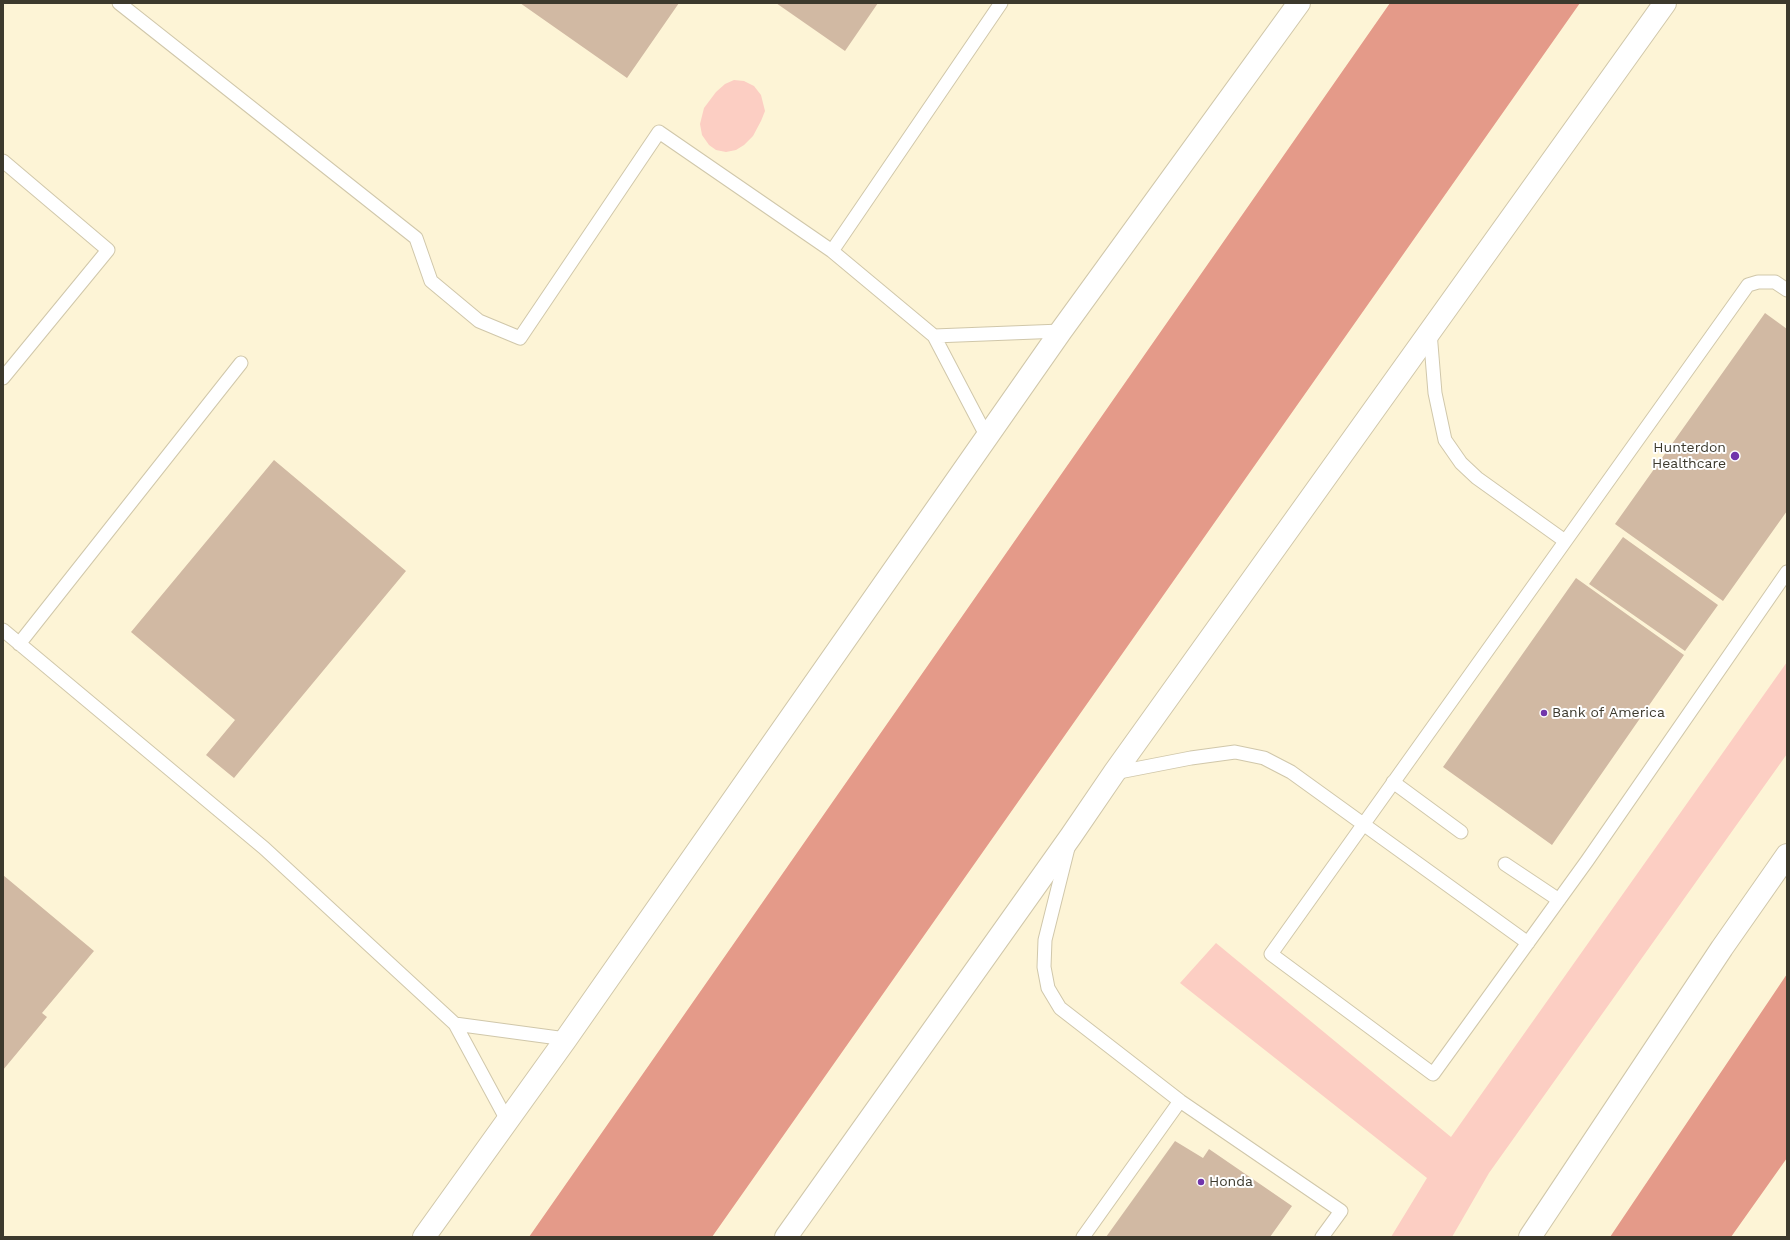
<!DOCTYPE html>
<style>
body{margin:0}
#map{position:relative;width:1790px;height:1240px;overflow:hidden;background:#fdf4d6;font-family:"Work Sans",sans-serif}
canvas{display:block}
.frame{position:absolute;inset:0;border:4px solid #3c392d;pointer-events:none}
</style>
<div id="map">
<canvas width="1790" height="1240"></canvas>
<div class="frame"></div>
</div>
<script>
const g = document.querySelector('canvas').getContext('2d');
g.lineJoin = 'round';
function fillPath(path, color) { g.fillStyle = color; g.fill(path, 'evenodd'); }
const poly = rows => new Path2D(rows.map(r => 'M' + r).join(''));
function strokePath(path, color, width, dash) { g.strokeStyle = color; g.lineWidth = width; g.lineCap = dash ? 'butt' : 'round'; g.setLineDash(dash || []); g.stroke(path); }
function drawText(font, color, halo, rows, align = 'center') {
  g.font = font + ' "Work Sans",sans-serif'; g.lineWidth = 4; g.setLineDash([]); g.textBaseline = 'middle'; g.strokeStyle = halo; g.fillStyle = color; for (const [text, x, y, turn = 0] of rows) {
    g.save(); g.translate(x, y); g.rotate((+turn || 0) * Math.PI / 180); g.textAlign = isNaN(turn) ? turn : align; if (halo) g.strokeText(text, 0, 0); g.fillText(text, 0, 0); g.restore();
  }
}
fillPath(poly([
 [734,80,744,81,754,86,761,95,765,111,761,121,753,136,744,145,736,150,726,152,716,150,709,145,702,135,700,124,704,108,716,92,725,84],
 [1787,662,1787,754,1489,1173,1452,1237,1391,1237,1427,1178,1180,983,1216,943,1451,1137]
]), '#fccec3');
fillPath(poly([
 [1390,3,1580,3,712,1237,529,1237],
 [1787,974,1787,1158,1731,1237,1610,1237]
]), '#e49a89');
fillPath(poly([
 [520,3,679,3,627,78],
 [776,3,878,3,845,51],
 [1765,313,1787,329,1787,511,1723,601,1615,524],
 [274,460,406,571,234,778,206,755,235,720,131,632],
 [1623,537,1718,605,1685,651,1589,584],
 [1576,578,1684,655,1552,845,1443,767],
 [3,875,94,951,42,1013,47,1017,3,1070],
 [1175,1141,1203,1158,1209,1149,1292,1206,1270,1237,1106,1237]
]), '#d1b9a3');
const lane = poly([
 [119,3,416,238,431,281,479,321,520,338,659,132,832,251],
 [3,161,108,250,3,378],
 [1787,290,1775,282,1758,282,1748,285,1271,954,1433,1074,1587,861,1787,572],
 [1430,332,1435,393,1445,440,1461,463,1477,478,1565,541],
 [934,336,832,251,1001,3],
 [987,437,934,336,1061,331],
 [3,630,264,848,455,1024,508,1122],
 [19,644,241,363],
 [1114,773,1191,758,1235,752,1264,758,1291,772,1528,943],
 [1393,782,1461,832],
 [1068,848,1045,940,1044,967,1048,988,1060,1008,1180,1101],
 [1505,864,1559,900],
 [455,1024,566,1039],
 [1083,1237,1180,1101,1341,1211,1322,1237]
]);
const highway = poly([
 [424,1237,566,1039,1061,331,1299,3],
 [786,1237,1071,836,1114,773,1665,3],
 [1530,1237,1722,948,1787,855]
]);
strokePath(lane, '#d0c7aa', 15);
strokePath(highway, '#d0c7aa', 24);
strokePath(lane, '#fff', 13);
strokePath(highway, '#fff', 22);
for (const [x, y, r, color] of [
 [1735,456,5,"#7135ab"],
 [1544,713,4,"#7135ab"],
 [1201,1182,4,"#7135ab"]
]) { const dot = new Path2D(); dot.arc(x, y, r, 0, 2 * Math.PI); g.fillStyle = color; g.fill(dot); strokePath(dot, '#fff', 1.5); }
drawText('14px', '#3c392d', '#fff', [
 ["Hunterdon",1726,448,"right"],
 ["Healthcare",1726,464,"right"],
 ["Bank of America",1552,713],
 ["Honda",1209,1182]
], 'left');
</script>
